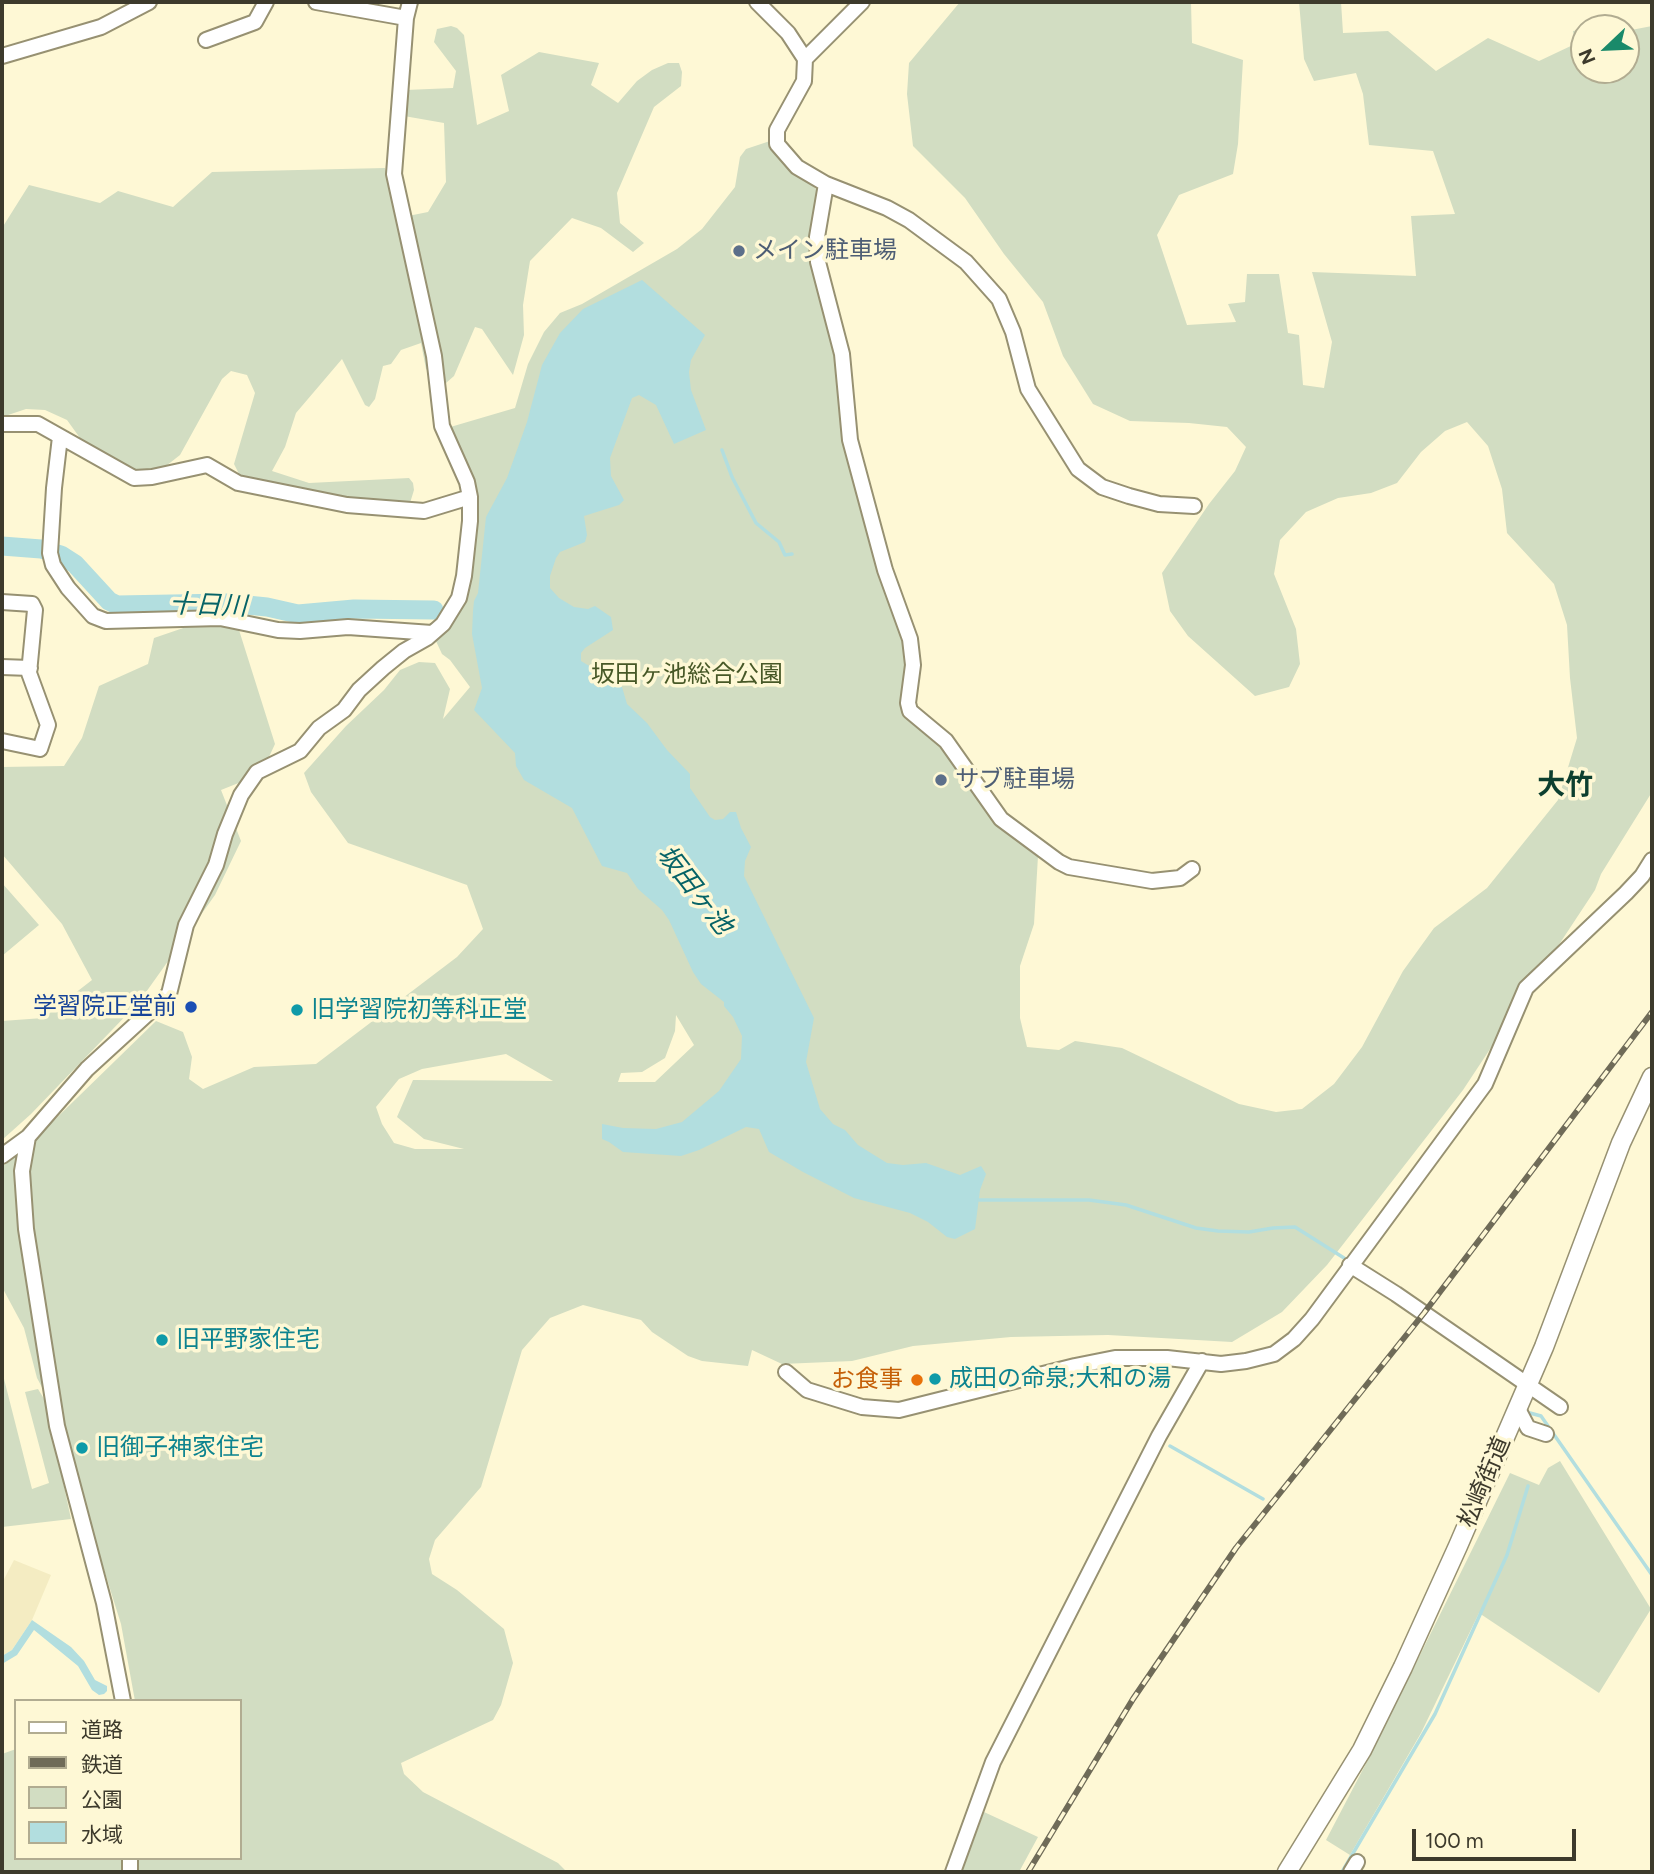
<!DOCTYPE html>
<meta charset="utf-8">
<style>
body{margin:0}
#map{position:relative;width:1654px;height:1874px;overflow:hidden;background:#fef8d5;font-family:Figtree,"Noto Sans JP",sans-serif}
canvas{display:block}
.frame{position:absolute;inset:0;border:4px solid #3d3a2c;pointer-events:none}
.legend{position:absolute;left:14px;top:1699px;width:228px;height:161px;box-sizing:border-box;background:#fef8d5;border:2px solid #b1ac91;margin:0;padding:9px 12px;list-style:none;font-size:21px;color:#3d3a2c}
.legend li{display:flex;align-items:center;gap:14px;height:35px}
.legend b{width:35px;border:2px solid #b1ac91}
.north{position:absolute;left:1570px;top:14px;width:70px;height:70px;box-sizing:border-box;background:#fef8d5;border:2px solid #b1ac91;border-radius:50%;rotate:247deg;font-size:19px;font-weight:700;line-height:28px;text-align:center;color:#3d3a2c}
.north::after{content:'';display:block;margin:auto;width:24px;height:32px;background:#1a8a6a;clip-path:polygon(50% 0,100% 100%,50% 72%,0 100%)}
.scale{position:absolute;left:1412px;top:1829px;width:164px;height:32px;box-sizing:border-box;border:4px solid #3d3a2c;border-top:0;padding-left:9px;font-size:21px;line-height:24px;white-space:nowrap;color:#3d3a2c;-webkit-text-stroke:5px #fef8d5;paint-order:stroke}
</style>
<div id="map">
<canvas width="1654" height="1874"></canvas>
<div class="frame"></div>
<ul class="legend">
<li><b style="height:9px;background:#fff"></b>道路</li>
<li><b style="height:9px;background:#6f6b58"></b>鉄道</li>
<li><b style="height:19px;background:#d2ddc2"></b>公園</li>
<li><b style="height:19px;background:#b2dedf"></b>水域</li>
</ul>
<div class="north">N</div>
<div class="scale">100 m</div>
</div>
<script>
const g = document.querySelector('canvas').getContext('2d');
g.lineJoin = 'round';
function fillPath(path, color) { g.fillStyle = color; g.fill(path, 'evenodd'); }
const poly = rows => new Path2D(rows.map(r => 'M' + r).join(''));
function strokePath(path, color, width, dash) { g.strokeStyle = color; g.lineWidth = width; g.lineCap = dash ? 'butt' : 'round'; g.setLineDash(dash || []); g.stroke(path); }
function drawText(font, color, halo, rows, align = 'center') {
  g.font = font + ' Figtree,"Noto Sans JP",sans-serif'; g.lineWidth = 7; g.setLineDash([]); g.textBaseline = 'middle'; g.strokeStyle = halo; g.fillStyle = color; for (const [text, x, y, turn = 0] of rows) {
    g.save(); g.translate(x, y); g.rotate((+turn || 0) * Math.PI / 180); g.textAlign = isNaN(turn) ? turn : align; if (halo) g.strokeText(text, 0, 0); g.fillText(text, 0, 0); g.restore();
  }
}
fillPath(poly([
 [14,1560,51,1575,32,1620,12,1650,2,1656,2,1583]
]), '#f4ecc2');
fillPath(poly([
 [960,2,1191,2,1192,43,1243,60,1238,144,1233,174,1179,195,1157,235,1187,325,1236,322,1228,304,1245,302,1247,274,1279,274,1288,333,1299,335,1303,385,1324,388,1332,342,1312,272,1416,276,1411,216,1455,214,1433,151,1369,145,1363,94,1356,73,1314,81,1304,59,1299,2,1341,2,1343,33,1388,31,1436,71,1488,38,1539,61,1575,44,1573,31,1584,29,1584,70,1626,70,1626,31,1652,26,1652,792,1601,874,1595,890,1463,1090,1327,1265,1282,1312,1232,1342,1108,1335,1011,1337,913,1346,852,1361,782,1364,752,1350,748,1366,702,1361,688,1356,652,1332,641,1320,583,1305,550,1318,522,1350,481,1487,435,1540,429,1559,432,1574,457,1590,504,1629,513,1663,501,1705,493,1720,401,1763,404,1774,423,1792,558,1863,567,1872,2,1872,2,1754,16,1749,16,1858,240,1858,240,1701,135,1701,121,1624,80,1493,68,1436,37,1378,24,1328,2,1287,2,1167,39,1135,156,1021,183,1032,192,1057,189,1079,203,1089,254,1067,316,1064,457,957,483,929,467,885,348,843,311,792,304,773,346,726,384,690,400,670,419,662,435,663,450,689,443,719,470,687,450,660,442,654,435,639,449,628,464,600,474,513,477,508,475,486,447,428,515,408,528,364,544,332,560,313,582,304,677,249,702,229,735,187,740,157,746,149,770,141,771,150,816,189,819,196,813,220,836,355,905,639,907,671,903,699,905,716,942,745,996,824,1038,856,1034,924,1020,966,1020,1018,1027,1047,1059,1050,1075,1041,1122,1048,1239,1104,1276,1112,1302,1109,1334,1084,1362,1047,1403,971,1434,928,1487,888,1558,800,1577,738,1570,678,1567,625,1554,584,1507,533,1502,489,1488,446,1467,422,1445,431,1421,452,1397,483,1371,493,1338,498,1306,512,1280,540,1274,574,1296,629,1300,664,1289,687,1255,696,1188,636,1170,611,1162,573,1209,504,1235,471,1246,447,1227,427,1189,423,1130,421,1093,404,1063,356,1043,302,1004,254,965,198,913,146,907,94,909,63],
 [676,1015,694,1045,655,1082,618,1082,621,1073,642,1072,665,1058,675,1031],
 [506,1054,553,1081,413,1080,397,1117,424,1139,464,1149,415,1149,394,1143,382,1124,376,1107,399,1079,422,1069],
 [451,26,457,28,464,35,477,125,509,111,501,75,539,52,599,63,591,85,618,103,637,81,652,70,668,63,679,63,682,72,681,86,654,107,617,193,620,223,644,243,633,252,601,228,572,218,530,261,523,305,524,335,513,375,482,329,475,327,454,376,446,383,426,369,421,343,401,350,391,364,383,366,375,399,369,407,365,405,342,359,296,413,285,447,272,471,309,483,409,478,413,483,414,490,410,503,349,500,242,480,234,464,255,393,247,375,231,371,222,379,180,455,166,466,142,471,128,467,80,438,67,420,45,410,26,409,2,417,2,228,29,185,100,203,118,191,173,207,212,172,385,168,398,218,428,212,446,182,444,123,404,116,406,90,453,88,456,71,434,42,437,29],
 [233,611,275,744,261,774,221,790,241,841,215,895,139,1002,31,1114,2,1140,2,1021,43,1018,92,980,62,924,2,854,2,767,64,766,82,738,99,686,148,664,154,638],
 [2,883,39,925,2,956],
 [2,1371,32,1489,49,1483,25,1392,38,1389,46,1402,71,1519,2,1527],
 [1560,1461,1651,1609,1599,1693,1479,1613,1421,1733,1350,1855,1326,1840,1372,1752,1510,1473,1539,1485,1548,1468],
 [984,1812,1038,1837,1019,1872,962,1872]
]), '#d2ddc2');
fillPath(poly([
 [642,280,705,335,691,360,689,372,691,390,706,430,674,444,656,405,639,395,632,398,610,458,611,476,624,500,619,505,584,516,587,535,585,542,560,552,556,558,550,576,550,588,559,598,574,607,588,609,595,606,611,617,613,630,585,648,581,653,581,661,591,667,606,664,617,670,627,704,647,723,667,750,690,774,690,788,710,817,715,820,723,819,730,812,736,812,741,828,751,847,745,861,744,876,814,1018,806,1062,820,1109,833,1124,845,1130,858,1145,887,1163,903,1165,926,1163,960,1175,981,1166,986,1174,980,1190,975,1229,955,1239,947,1237,928,1222,910,1213,854,1198,803,1172,769,1152,759,1129,746,1127,699,1150,681,1156,623,1152,609,1142,602,1139,602,1124,623,1128,656,1129,682,1122,719,1091,741,1059,742,1036,733,1017,724,1006,724,1002,701,984,693,972,669,920,662,910,638,889,627,873,602,866,572,808,524,780,516,766,515,753,474,710,482,688,472,634,473,611,474,601,478,593,486,517,507,478,527,422,542,365,560,333,583,309],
 [32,1620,71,1647,84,1661,95,1680,107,1686,107,1691,104,1694,99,1695,92,1690,78,1666,34,1630,17,1655,2,1664,2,1656,12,1650]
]), '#b2dedf');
strokePath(poly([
 [722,450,732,477,756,523,779,542,785,555,792,554],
 [979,1200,1089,1200,1126,1205,1196,1228,1218,1231,1249,1232,1273,1228,1295,1227,1344,1258],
 [1530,1413,1541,1416,1652,1575],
 [1170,1446,1263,1499],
 [1342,1872,1435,1714,1507,1555,1528,1486]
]), '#b2dedf', 3.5);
strokePath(poly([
 [2,546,41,549,61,555,75,564,109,601,117,605,227,603,267,607,298,614,354,609,434,610]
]), '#b2dedf', 19);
const minor = poly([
 [316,2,406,18],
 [757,2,788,33,805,59],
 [862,2,805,59,804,81,777,130,777,144,797,167,826,184,887,208,909,220,966,262,999,299,1013,332,1028,389,1078,469,1102,487,1129,496,1159,504,1194,506],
 [206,40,255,22,266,2],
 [2,56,101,27,149,2],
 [826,184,817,237,818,262,842,354,850,440,885,570,910,639,913,665,908,703,910,711,946,741,1001,819,1059,862,1069,867,1152,881,1180,878,1192,869],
 [2,424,38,424,134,478,152,477,207,465,238,483,347,505,424,511,470,497],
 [60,437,54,488,50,553,53,565,68,588,93,616,106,621,220,618,278,630,300,631,348,627,432,633],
 [2,602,32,604,35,610,29,673,48,725,40,749,2,741],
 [2,667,30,668],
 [28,1137,22,1171,26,1229,57,1426,104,1603,123,1701],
 [2,1156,28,1137,87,1069,169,994,186,925,216,865,225,834,241,795,257,772,300,751,319,728,344,710,359,690,383,668,404,651,427,638,443,624,459,598,464,576,470,521,470,497,467,482,442,426,434,356,394,174,406,18,410,2],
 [1350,1265,1396,1294,1560,1407],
 [786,1372,807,1390,862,1407,899,1410,1075,1366,1115,1358,1167,1358,1221,1364,1246,1361,1274,1354,1294,1339,1312,1319,1485,1084,1526,988,1626,893,1642,876,1652,860],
 [1517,1407,1528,1428,1546,1434],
 [130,1872,130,1858],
 [953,1872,993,1762,1159,1436,1202,1361],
 [1351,1872,1357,1862]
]);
const major = poly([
 [1287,1872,1362,1750,1403,1667,1458,1546,1544,1347,1621,1143,1652,1077]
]);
strokePath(minor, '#979172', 18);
strokePath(major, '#979172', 21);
strokePath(minor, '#fff', 14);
strokePath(major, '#fff', 18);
const rail = poly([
 [1028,1872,1133,1699,1236,1548,1424,1313,1652,1012]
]);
strokePath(rail, '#6f6b58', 6);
strokePath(rail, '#fef8d5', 3.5, [10]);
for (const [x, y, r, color] of [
 [739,251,7,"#5c6f8a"],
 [941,780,7,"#5c6f8a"],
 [191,1007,7,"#1a4fb4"],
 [297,1010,7,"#0f9aa8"],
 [162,1340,7,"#0f9aa8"],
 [935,1379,7,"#0f9aa8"],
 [917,1380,7,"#e8710a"],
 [82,1448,7,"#0f9aa8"]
]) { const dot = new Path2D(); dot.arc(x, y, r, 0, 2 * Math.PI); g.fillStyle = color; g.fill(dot); strokePath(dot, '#fef8d5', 2.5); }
drawText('24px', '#4e5e75', '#fef8d5', [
 ["メイン駐車場",753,251],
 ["サブ駐車場",955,780]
], 'left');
drawText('24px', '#475827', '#fef8d5', [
 ["坂田ヶ池総合公園",687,675]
]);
drawText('24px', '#164399', '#fef8d5', [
 ["学習院正堂前",177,1007]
], 'right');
drawText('24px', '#0d838f', '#fef8d5', [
 ["旧学習院初等科正堂",311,1010],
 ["旧平野家住宅",176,1340],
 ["成田の命泉;大和の湯",949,1379],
 ["旧御子神家住宅",96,1448]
], 'left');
drawText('24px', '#c56008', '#fef8d5', [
 ["お食事",903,1380]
], 'right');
drawText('24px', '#3d3a2c', '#fef8d5', [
 ["松崎街道",1485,1482,-67]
]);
drawText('italic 26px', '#066367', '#fef8d5', [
 ["十日川",208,606,2],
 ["坂田ヶ池",694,890,52]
]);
drawText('bold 28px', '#0c3f2f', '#fef8d5', [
 ["大竹",1565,786]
]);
</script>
